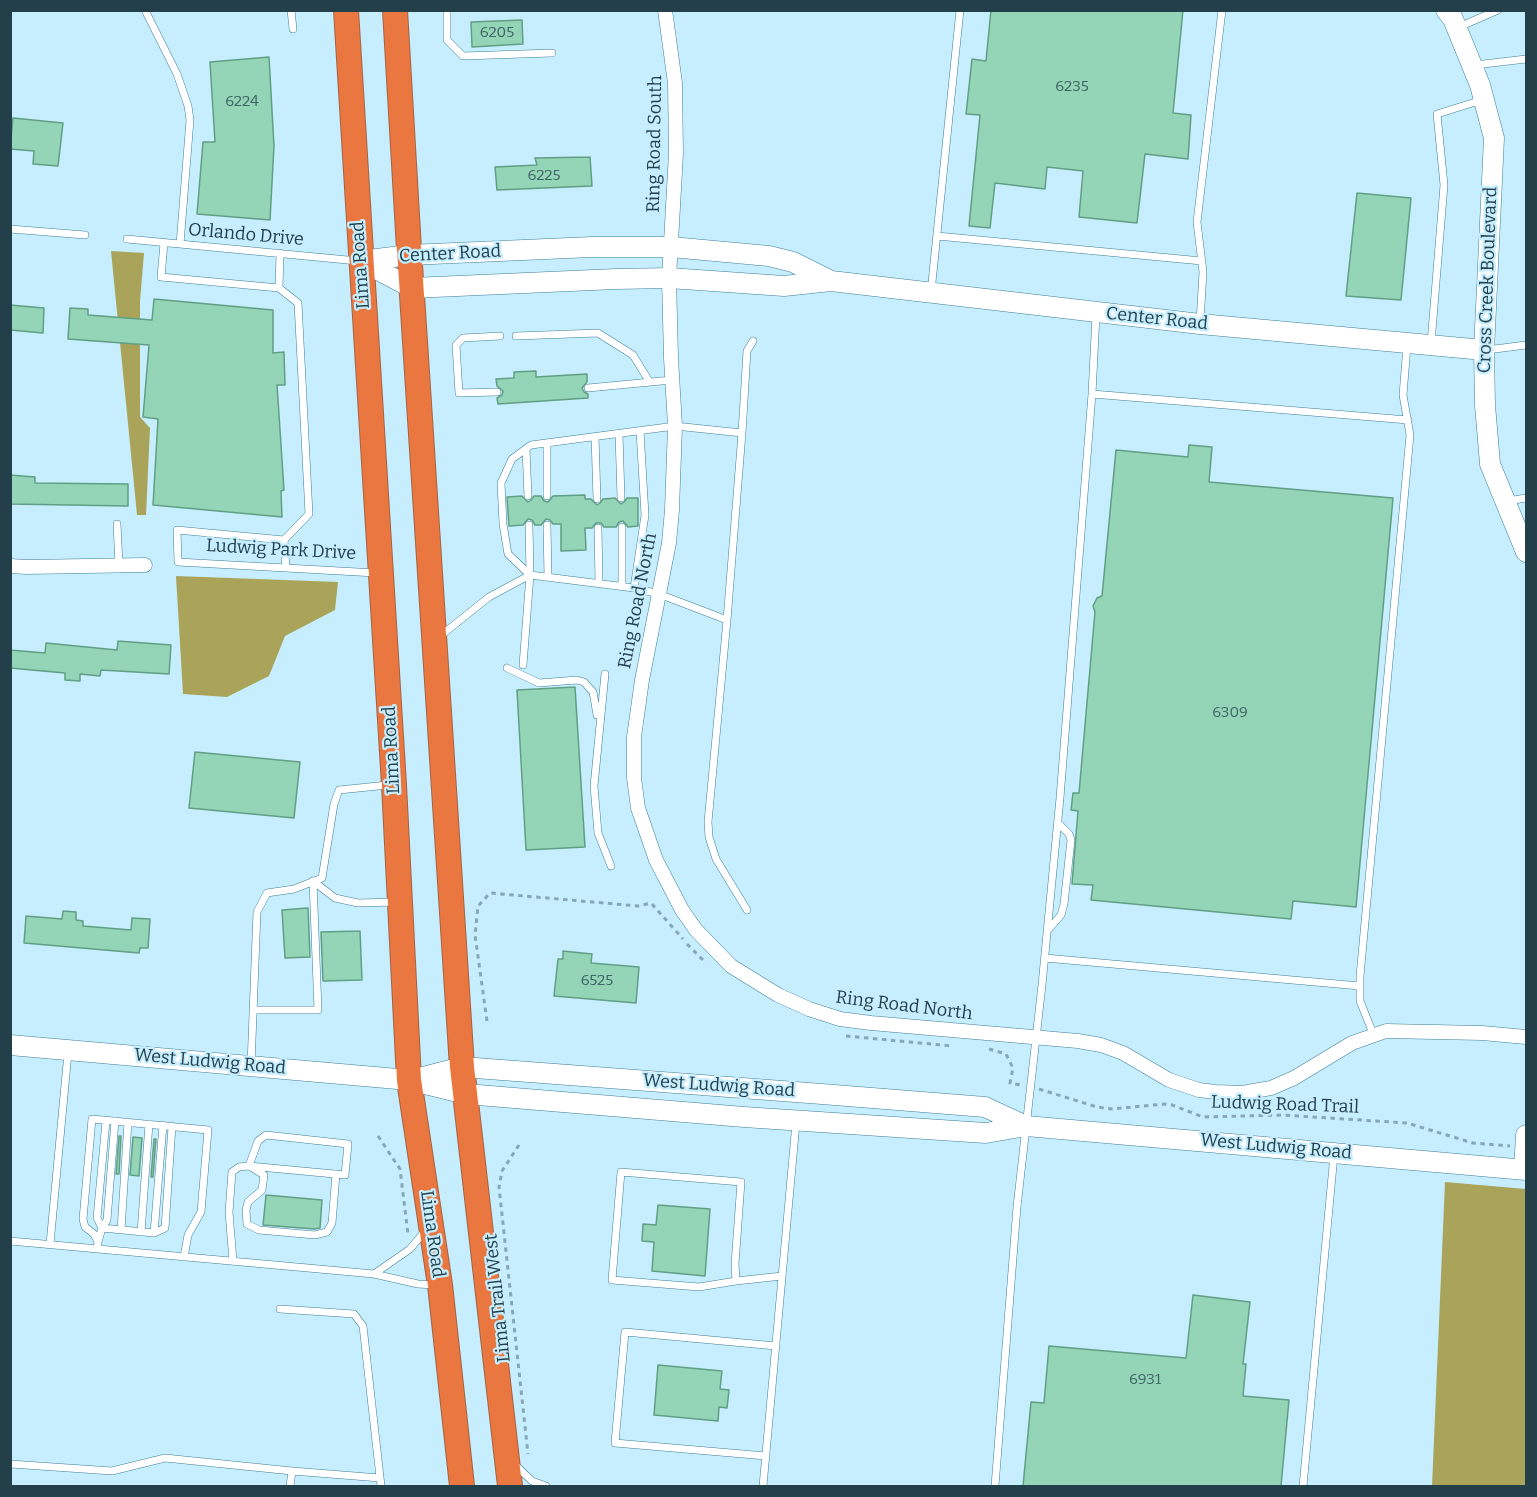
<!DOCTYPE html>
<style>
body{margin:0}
#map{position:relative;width:1537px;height:1497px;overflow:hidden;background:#c7eefe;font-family:Bitter,serif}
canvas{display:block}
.frame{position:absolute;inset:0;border:12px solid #233f4a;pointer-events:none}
</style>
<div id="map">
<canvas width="1537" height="1497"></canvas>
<div class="frame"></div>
</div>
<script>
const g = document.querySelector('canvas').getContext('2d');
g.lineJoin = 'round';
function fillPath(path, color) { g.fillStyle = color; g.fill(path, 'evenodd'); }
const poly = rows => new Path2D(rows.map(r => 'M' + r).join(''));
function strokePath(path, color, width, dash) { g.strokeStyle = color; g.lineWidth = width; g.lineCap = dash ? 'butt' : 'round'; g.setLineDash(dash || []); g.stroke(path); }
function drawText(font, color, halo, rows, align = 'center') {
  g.font = font + ' Bitter,serif'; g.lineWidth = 4.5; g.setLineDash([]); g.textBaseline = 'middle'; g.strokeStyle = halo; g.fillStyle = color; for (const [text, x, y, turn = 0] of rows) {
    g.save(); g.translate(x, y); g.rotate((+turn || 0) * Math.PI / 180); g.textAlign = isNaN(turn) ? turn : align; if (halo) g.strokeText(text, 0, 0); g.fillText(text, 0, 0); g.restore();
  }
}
fillPath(poly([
 [111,251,144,253,140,301,140,417,150,428,146,515,137,515],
 [176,576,338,582,335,610,285,636,269,676,227,697,183,694],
 [1445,1182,1526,1189,1526,1486,1432,1486]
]), '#aaa45a');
const building = poly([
 [991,10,1183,10,1173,113,1191,115,1188,159,1145,154,1137,223,1079,217,1083,171,1047,167,1045,189,995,183,990,228,969,226,980,115,966,114,972,59,986,61,991,10],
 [522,20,523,44,472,47,471,22,522,20],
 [269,57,274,146,270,220,197,214,203,142,215,142,210,62,269,57],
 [13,118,63,123,58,166,33,164,34,151,10,149,13,118],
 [590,157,592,186,497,190,495,167,537,165,535,158,590,157],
 [1357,193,1411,198,1401,300,1346,296,1357,193],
 [154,299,273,310,273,353,284,352,285,385,277,385,284,490,281,491,282,517,153,505,158,419,143,417,149,345,68,339,70,308,88,309,88,315,152,320,154,299],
 [10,305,44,308,43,333,10,330,10,305],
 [536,371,536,377,587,374,587,382,582,388,584,392,588,394,588,398,498,404,497,398,502,395,503,391,497,386,496,379,514,378,514,372,536,371],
 [1189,445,1212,447,1209,482,1393,498,1356,907,1293,901,1291,919,1091,900,1093,885,1072,884,1078,811,1071,810,1073,793,1079,793,1095,612,1093,606,1097,598,1102,596,1116,450,1188,457,1189,445],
 [10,475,35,477,35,483,128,484,128,506,10,504,10,475],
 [585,495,585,499,591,499,597,505,600,503,603,499,615,498,621,504,624,502,627,498,638,498,638,526,628,527,623,521,619,522,616,527,604,527,601,523,596,523,592,528,585,528,586,550,561,551,561,524,553,524,550,520,546,519,541,525,535,525,532,520,528,519,523,525,509,526,507,497,522,496,528,502,531,500,534,496,541,496,544,501,548,502,553,496,585,495],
 [118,641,171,645,169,674,101,670,100,676,80,674,80,681,65,680,65,673,10,668,10,650,45,653,46,643,117,650,118,641],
 [575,687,585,847,526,850,517,690,575,687],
 [195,752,300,762,294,818,189,808,195,752],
 [308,908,310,957,285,958,282,910,308,908],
 [63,911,76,912,76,920,83,921,83,926,131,930,132,918,150,919,148,948,140,948,139,953,24,943,26,916,62,919,63,911],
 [360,931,362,980,323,981,321,932,360,931],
 [563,951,592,954,591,963,639,967,636,1003,554,996,558,959,563,959,563,951],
 [119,1136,121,1136,119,1174,116,1174,119,1136],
 [133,1137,142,1138,139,1176,130,1175,133,1137],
 [154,1139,156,1139,153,1177,151,1177,154,1139],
 [266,1195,322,1200,320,1228,315,1229,263,1225,266,1195],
 [658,1205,710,1209,705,1276,652,1271,654,1242,642,1241,643,1224,656,1225,658,1205],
 [1193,1295,1250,1302,1243,1364,1246,1364,1243,1396,1289,1400,1281,1486,1023,1486,1031,1402,1044,1403,1049,1346,1186,1358,1193,1295],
 [658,1365,722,1371,720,1389,729,1390,727,1408,719,1407,718,1421,654,1415,658,1365]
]);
fillPath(building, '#94d4b7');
strokePath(building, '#619f84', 1.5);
const lane = poly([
 [145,10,177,74,188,106,190,120,180,244],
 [291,10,293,29],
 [447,10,447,40,463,56,552,53],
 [1459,27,1498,10],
 [1475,65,1526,59],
 [10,229,85,235],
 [937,236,1202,261],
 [127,239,358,261],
 [164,243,161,277,279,288],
 [280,253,279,288,298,303,309,514,284,540,286,568],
 [931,292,960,10],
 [1200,322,1203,272,1197,222,1222,10],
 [516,336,598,333,633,355,649,381],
 [1431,343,1444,185,1437,114,1482,100],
 [1487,350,1526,345],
 [588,388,672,380],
 [497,392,459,393,456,345,463,338,500,336],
 [1092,394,1408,420],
 [742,433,747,351,753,341],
 [619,434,621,498],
 [595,437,597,499],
 [547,443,547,496],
 [526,449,528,496],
 [1508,501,1526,498],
 [117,524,119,565],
 [547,525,548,577],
 [598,528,599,583],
 [284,540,177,530,178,562,376,573],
 [530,575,508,554,503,524,501,483,512,459,531,445,675,426,742,433,727,620],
 [622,586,622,527],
 [634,588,645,515,640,431],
 [439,637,489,597,530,575,634,588,659,594,727,620,708,822,709,837,716,859,747,910],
 [523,665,530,575,529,525],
 [507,668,539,683,577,680,584,682,593,692,597,715],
 [605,674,594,786,598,833,611,866],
 [313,881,335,898,358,903,397,902],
 [1048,930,1061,915,1064,904,1071,840,1069,834,1058,823],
 [1045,958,1360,986],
 [254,1010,318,1010,313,881],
 [1374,1036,1360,1001,1360,976,1410,435,1403,395,1407,346],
 [251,1065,257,912,267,893,294,889,322,878,334,804,339,790,388,785],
 [251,1167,264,1175,262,1190,248,1202,246,1210,247,1224,259,1230,315,1235,327,1232,332,1223,336,1174],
 [102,1228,97,1218,106,1121],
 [102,1228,107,1220,115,1121],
 [121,1230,128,1122],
 [141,1232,149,1124],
 [154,1233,163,1125],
 [10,1241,374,1274,418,1284,434,1285],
 [98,1242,102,1228,154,1233,165,1228,172,1126],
 [50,1244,68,1053],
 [97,1249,98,1242,94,1234,85,1227,83,1219,92,1119,208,1130,201,1212,188,1235,184,1257],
 [233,1261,229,1212,232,1172,239,1167,249,1166,258,1141,266,1135,348,1144,345,1175,249,1166],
 [374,1274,410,1249,425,1231],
 [736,1281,699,1287,612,1280,621,1172,741,1182,735,1264,736,1281,782,1276],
 [280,1309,354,1314,363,1326,381,1486],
 [766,1456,615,1443,625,1332,776,1346],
 [10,1464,112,1471,165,1458,292,1471,290,1486],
 [514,1464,532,1481,546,1486],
 [292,1471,380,1478],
 [763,1486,796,1123],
 [995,1486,1017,1207,1042,985,1060,798,1092,394,1096,315],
 [1303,1486,1334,1155]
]);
const street = poly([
 [665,10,675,83,676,153,669,278,671,358,675,426,672,510,669,543,642,680,634,737,634,778,638,808,656,860,682,910,696,930,731,966,778,995,809,1009,840,1019,871,1023,1078,1041,1101,1045,1123,1053,1169,1080,1199,1090,1216,1092,1242,1093,1271,1088,1294,1078,1352,1043,1386,1031,1482,1033,1526,1037],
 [10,566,27,567,145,565]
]);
const secondary = poly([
 [1446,10,1453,19,1480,85,1494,138,1484,350,1485,405,1490,464,1526,552],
 [361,261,412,288,616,279,669,278,784,286,831,281,1200,324,1484,350],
 [361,261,409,255,592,247,671,247,769,256,793,262,831,281],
 [10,1045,409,1080,466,1094,744,1117,986,1133,1026,1126,1526,1170],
 [412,1080,462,1067,822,1094,985,1107,1026,1126],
 [1524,1170,1526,1135]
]);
const highway = poly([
 [346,10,394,785,409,1080,440,1285,462,1486],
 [395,10,409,249,462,1067,510,1486]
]);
strokePath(lane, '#3d7f97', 8);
strokePath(street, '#3d7f97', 15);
strokePath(secondary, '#3d7f97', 21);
strokePath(highway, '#a46344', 26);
strokePath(poly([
 [687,944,704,961],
 [487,1021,475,935,478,906,490,893,638,906,651,903,683,939],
 [846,1036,952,1046],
 [989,1049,1006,1054,1013,1068,1010,1083,1021,1085],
 [1039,1089,1097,1107,1112,1109,1164,1104,1172,1105,1203,1117,1282,1115,1407,1123,1473,1143,1510,1146],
 [378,1136,400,1169,408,1234],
 [519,1145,502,1171,499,1187,528,1454]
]), '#86a8b6', 3, [4.5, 4.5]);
strokePath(lane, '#fff', 7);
strokePath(street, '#fff', 14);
strokePath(secondary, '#fff', 20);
strokePath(highway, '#ea7740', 24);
drawText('15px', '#3f6465', null, [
 ["6205",497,33],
 ["6235",1072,87],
 ["6224",242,102],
 ["6225",544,176],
 ["6309",1230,713],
 ["6525",597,981],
 ["6931",1145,1380]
]);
drawText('18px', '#233f4a', '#c7eefe', [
 ["Ring Road South",655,144,-89],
 ["Orlando Drive",246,235,5],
 ["Center Road",450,254,-3],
 ["Lima Road",361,265,-94],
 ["Cross Creek Boulevard",1488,280,-88],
 ["Center Road",1157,319,6],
 ["Ludwig Park Drive",281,550,3],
 ["Ring Road North",638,601,-79],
 ["Lima Road",392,750,-93],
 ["Ring Road North",904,1006,7],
 ["West Ludwig Road",210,1062,5],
 ["West Ludwig Road",719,1086,4],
 ["Ludwig Road Trail",1285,1105,2],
 ["West Ludwig Road",1276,1147,5],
 ["Lima Road",432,1234,82],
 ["Lima Trail West",498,1298,-96]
]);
</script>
